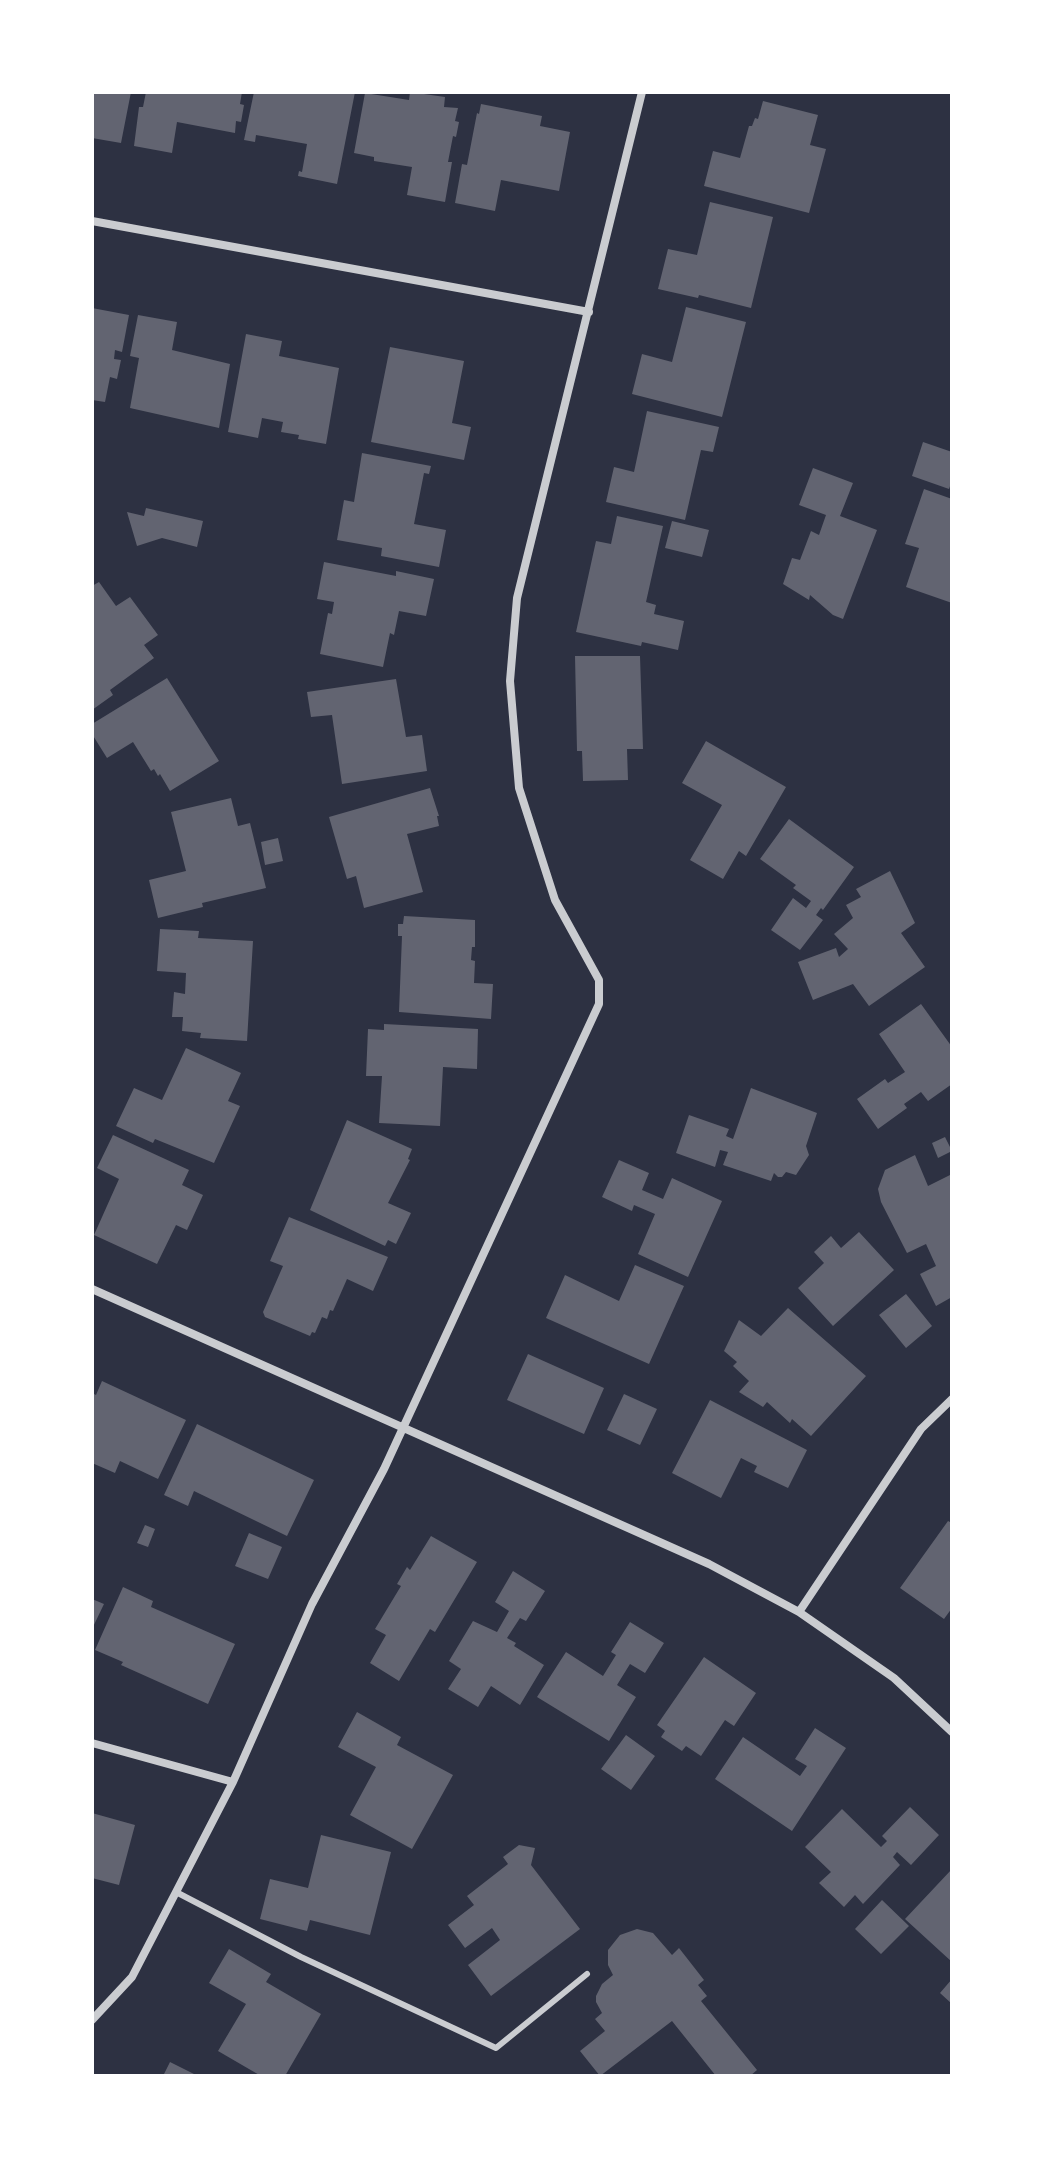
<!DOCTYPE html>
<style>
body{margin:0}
#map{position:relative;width:1044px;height:2168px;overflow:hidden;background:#2d3142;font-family:Raleway,sans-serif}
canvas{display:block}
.frame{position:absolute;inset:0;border:94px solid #fff;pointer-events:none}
</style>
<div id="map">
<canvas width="1044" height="2168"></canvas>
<div class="frame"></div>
</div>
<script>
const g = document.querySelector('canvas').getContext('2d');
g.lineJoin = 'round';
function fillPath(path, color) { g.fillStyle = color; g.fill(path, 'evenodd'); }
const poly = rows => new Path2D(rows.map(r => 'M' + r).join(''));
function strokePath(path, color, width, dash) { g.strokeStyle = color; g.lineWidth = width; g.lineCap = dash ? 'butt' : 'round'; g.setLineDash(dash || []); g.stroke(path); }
fillPath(poly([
 [92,92,131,92,121,143,92,138],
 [146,92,242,92,240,104,244,105,241,122,236,121,235,133,177,122,172,153,134,146,139,107,143,107],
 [254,92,355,92,337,184,298,176,299,171,302,172,307,144,256,135,255,142,244,140],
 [410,92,445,97,444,107,458,108,455,121,459,122,456,137,453,136,448,162,452,162,445,202,407,195,412,167,374,161,374,157,354,153,365,93,409,100],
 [763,101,818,115,810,145,826,149,809,213,704,186,713,151,740,158,749,126,752,126,755,118,758,119],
 [481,104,542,116,540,126,570,132,559,191,501,180,495,211,455,203,462,164,467,165,477,113,479,114],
 [710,202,773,217,751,308,699,295,698,298,658,289,668,249,697,255],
 [686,307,746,322,722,417,632,394,642,354,672,362],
 [92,308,129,315,122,352,115,350,114,359,121,360,117,379,110,377,105,402,92,400],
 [138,315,177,322,172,350,230,364,219,428,130,408,139,358,130,356],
 [246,334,282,341,279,356,339,368,326,444,298,439,299,435,281,432,283,422,262,418,258,438,228,432],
 [390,347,464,361,452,423,471,427,464,460,371,442],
 [647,411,719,427,713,452,701,450,685,520,606,502,614,467,634,472],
 [923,442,952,452,952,481,949,489,912,476],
 [362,453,431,466,429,474,424,473,414,524,446,530,439,567,381,556,382,548,337,540,344,500,354,502],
 [813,468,853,483,840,516,877,530,843,619,833,615,810,595,809,600,783,584,792,558,800,560,811,531,819,535,826,515,799,505],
 [924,489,952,499,952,603,906,587,919,548,905,544],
 [146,508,203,521,197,547,162,538,137,546,127,512,144,516],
 [617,516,663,526,646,602,656,605,654,614,684,621,678,650,642,642,641,646,576,632,596,541,611,544],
 [672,521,709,530,702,557,665,548],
 [324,562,396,576,396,571,434,579,426,616,399,611,394,635,390,633,383,667,320,654,328,613,332,614,334,602,317,599],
 [99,582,116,606,130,597,158,635,144,645,154,658,110,690,113,695,92,710,92,586],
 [575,656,640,656,643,749,627,749,628,780,583,781,582,751,577,751],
 [167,678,219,761,170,791,160,774,158,776,154,769,151,771,133,742,107,758,92,734,92,724],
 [396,679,406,737,422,735,427,771,342,784,332,715,311,717,307,692],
 [706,741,786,787,746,856,739,851,723,879,690,860,722,805,682,783],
 [430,788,439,816,437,816,439,826,407,834,423,892,364,908,356,876,347,879,329,817],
 [231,798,238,826,250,823,266,888,202,903,203,907,158,918,149,880,186,871,171,812],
 [789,819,854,867,823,910,821,908,816,915,823,920,800,950,771,930,793,898,806,908,811,901,793,888,796,885,760,859],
 [278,838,283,861,265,865,261,842],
 [890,871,915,923,901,933,925,967,869,1006,853,984,813,1000,798,962,836,948,839,957,848,949,834,934,853,918,846,905,861,897,856,889],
 [404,916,475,920,475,947,472,947,471,960,475,961,474,983,493,984,491,1019,399,1012,402,936,398,936,398,924,403,924],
 [160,929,199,931,198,938,253,941,247,1041,200,1038,201,1033,182,1031,183,1017,172,1017,174,992,185,994,186,973,157,971],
 [921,1004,952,1047,952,1084,928,1101,921,1092,904,1104,907,1108,878,1129,857,1099,885,1079,888,1083,905,1072,879,1034],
 [384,1024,478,1029,477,1069,443,1067,440,1126,379,1123,382,1076,366,1076,368,1029,384,1030],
 [186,1048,241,1073,228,1101,240,1106,214,1163,155,1139,153,1143,116,1126,134,1088,162,1100],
 [751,1088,817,1113,806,1146,809,1155,796,1175,786,1172,782,1177,778,1177,774,1173,771,1181,723,1165,728,1152,720,1150,715,1167,676,1153,689,1115,729,1129,726,1136,733,1139],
 [347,1120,412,1149,408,1159,410,1160,388,1203,411,1213,396,1244,388,1240,385,1246,310,1210],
 [113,1135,189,1170,182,1185,203,1195,187,1230,176,1225,157,1264,94,1235,119,1179,97,1168],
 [945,1137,952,1151,938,1158,932,1143],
 [915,1155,928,1186,952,1174,952,1297,936,1306,920,1274,936,1266,926,1244,907,1253,881,1202,878,1189,885,1170],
 [619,1160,649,1173,642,1190,663,1199,672,1178,722,1201,688,1277,638,1254,655,1214,634,1205,632,1211,602,1197],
 [289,1217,388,1257,373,1291,347,1279,333,1311,330,1310,327,1319,322,1317,315,1333,312,1332,310,1336,265,1317,263,1312,283,1266,270,1261],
 [859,1232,894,1270,833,1326,798,1288,824,1263,814,1252,831,1236,841,1248],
 [635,1265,684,1286,649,1364,546,1318,565,1275,619,1301],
 [906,1294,932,1326,906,1348,879,1315],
 [788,1308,866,1376,811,1436,792,1419,790,1423,767,1402,763,1407,739,1392,749,1381,733,1366,737,1362,724,1351,739,1320,761,1336],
 [528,1354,604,1388,584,1434,507,1400],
 [102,1381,186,1420,158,1479,120,1461,115,1473,92,1463,92,1393,96,1395],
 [624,1394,657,1409,640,1445,607,1430],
 [710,1400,807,1450,788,1488,754,1472,757,1466,741,1458,721,1498,672,1473],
 [197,1424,314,1480,287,1536,194,1491,188,1506,164,1495],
 [948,1521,952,1523,952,1608,944,1619,900,1588],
 [145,1525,155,1529,148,1547,137,1543],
 [249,1533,282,1547,268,1579,235,1566],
 [431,1536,477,1562,435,1632,430,1629,399,1681,370,1663,386,1635,375,1629,401,1586,397,1584,407,1567,410,1570],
 [513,1571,545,1591,526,1621,520,1618,507,1638,516,1643,514,1646,544,1665,520,1705,491,1686,478,1707,448,1689,461,1669,449,1661,473,1621,497,1632,509,1611,495,1602],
 [123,1587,153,1601,151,1607,235,1644,208,1704,121,1665,123,1662,95,1650],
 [92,1599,104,1604,92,1629],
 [630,1622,664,1643,645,1673,630,1664,617,1685,636,1697,609,1741,537,1697,566,1652,603,1676,616,1655,611,1652],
 [704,1657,756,1693,734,1726,725,1720,701,1756,686,1746,682,1751,661,1737,665,1731,657,1725],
 [357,1712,401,1737,397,1745,453,1775,412,1849,350,1815,376,1767,338,1747],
 [815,1728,846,1748,792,1831,715,1779,743,1737,800,1776,807,1766,795,1759],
 [626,1735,655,1756,631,1790,601,1769],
 [910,1807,939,1835,911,1865,897,1852,893,1857,900,1865,863,1904,855,1895,844,1907,819,1883,831,1872,805,1847,842,1809,881,1847,887,1841,882,1836],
 [92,1813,135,1825,119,1885,92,1878],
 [321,1835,391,1852,370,1935,310,1920,307,1931,260,1919,270,1879,308,1888],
 [519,1845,535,1848,531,1865,580,1929,491,1996,468,1965,500,1940,492,1928,465,1948,448,1925,474,1905,467,1896,508,1864,503,1857],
 [952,1869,952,1962,905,1919],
 [882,1900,909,1926,881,1954,855,1929],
 [637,1929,653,1933,672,1955,679,1948,704,1980,698,1985,707,1996,701,2001,757,2070,750,2076,716,2076,672,2021,600,2076,580,2051,605,2031,595,2019,602,2013,596,2002,596,1996,602,1984,613,1975,608,1965,608,1950,620,1935],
 [229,1949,271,1974,266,1982,321,2014,285,2076,261,2076,218,2051,246,2004,209,1983],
 [952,1979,952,2004,940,1993],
 [170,2062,198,2076,163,2076]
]), '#626471');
strokePath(poly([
 [176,1892,301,1957,496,2048,587,1974]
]), '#caccd0', 6);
strokePath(poly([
 [92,221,589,312],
 [92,1289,709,1564,799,1612,894,1678,952,1732],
 [799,1612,921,1429,952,1399],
 [92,1743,233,1782],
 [92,2020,132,1977,233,1782,312,1604,384,1469,599,1004,599,980,555,900,519,788,510,681,517,598,642,92]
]), '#caccd0', 8);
</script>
